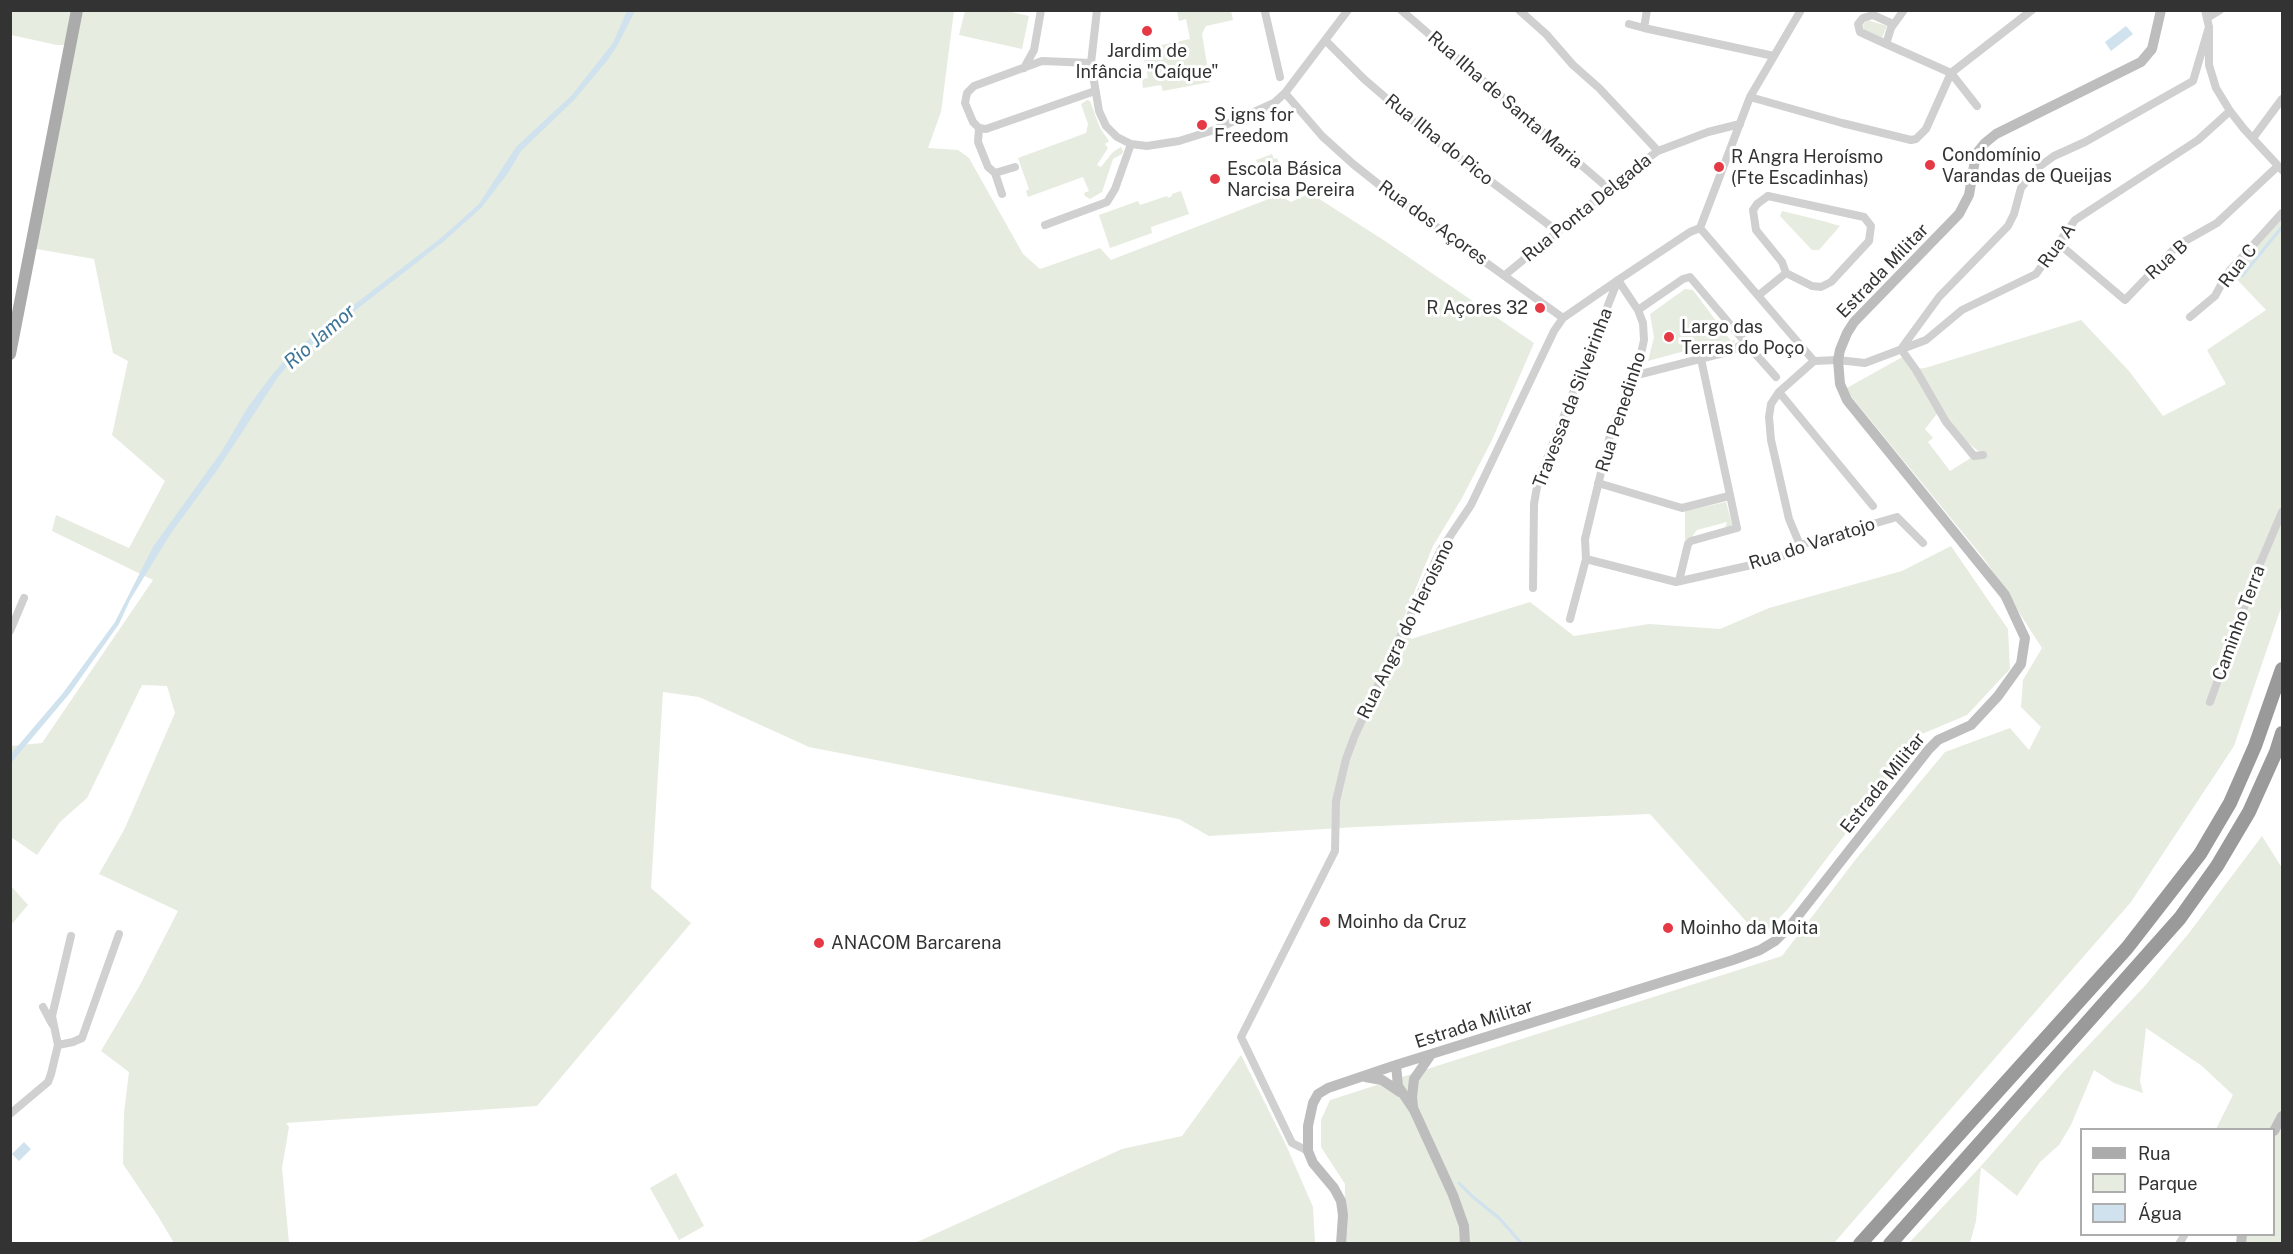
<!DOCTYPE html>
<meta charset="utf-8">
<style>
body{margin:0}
#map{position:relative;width:2293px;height:1254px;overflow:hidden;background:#fff;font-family:"Public Sans",sans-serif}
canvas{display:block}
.frame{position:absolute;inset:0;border:12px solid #333;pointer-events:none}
.legend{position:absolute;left:2080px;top:1128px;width:195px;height:108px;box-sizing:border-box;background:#fff;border:2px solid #adadad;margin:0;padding:8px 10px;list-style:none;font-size:18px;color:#333}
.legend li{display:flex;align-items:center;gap:12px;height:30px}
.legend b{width:30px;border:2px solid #adadad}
</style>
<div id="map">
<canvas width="2293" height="1254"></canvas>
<div class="frame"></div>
<ul class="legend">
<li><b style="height:8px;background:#ababab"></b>Rua</li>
<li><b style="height:16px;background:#e6ecdf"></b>Parque</li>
<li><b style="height:16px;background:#cfe2ee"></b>Água</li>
</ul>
</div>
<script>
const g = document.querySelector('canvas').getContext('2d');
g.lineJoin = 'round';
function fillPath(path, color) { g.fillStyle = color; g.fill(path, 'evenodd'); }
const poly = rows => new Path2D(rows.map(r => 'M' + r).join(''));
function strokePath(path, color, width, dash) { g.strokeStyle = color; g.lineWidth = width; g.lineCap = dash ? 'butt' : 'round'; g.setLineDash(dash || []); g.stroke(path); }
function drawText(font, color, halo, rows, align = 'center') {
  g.font = font + ' "Public Sans",sans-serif'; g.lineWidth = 6; g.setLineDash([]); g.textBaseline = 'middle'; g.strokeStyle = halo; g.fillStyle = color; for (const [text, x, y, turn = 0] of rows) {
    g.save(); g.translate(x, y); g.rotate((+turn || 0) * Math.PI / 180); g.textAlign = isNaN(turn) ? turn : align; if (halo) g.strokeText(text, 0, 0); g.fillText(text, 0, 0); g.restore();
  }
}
fillPath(poly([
 [11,10,954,11,941,112,928,148,958,150,969,158,1023,254,1040,269,1100,248,1111,260,1279,195,1291,202,1310,193,1385,241,1534,343,1492,440,1462,498,1433,546,1400,627,1411,639,1530,602,1574,636,1649,624,1720,629,1769,608,1902,571,1951,546,2008,629,2010,669,1967,715,1922,734,1788,909,1760,937,1650,814,1357,827,1209,836,1179,819,809,747,699,697,663,692,651,888,691,923,537,1106,286,1123,289,1127,282,1168,289,1243,174,1243,158,1216,123,1164,124,1113,129,1072,101,1051,140,985,178,911,99,874,125,828,175,713,167,686,142,685,87,798,60,822,37,855,11,837,11,746,42,743,153,580,52,531,56,515,129,548,165,481,112,435,128,361,113,353,94,259,31,248,70,45,57,45,11,35],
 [965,11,1007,11,1029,16,1022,49,959,35],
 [1177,11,1231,11,1233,20,1206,26,1202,34,1210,82,1163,91,1161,85,1143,88,1142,79,1148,78,1142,49,1190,39,1186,19,1179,21],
 [1867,20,1887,26,1882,38,1864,30,1863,25],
 [1087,100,1090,101,1100,128,1109,141,1105,144,1108,148,1097,165,1101,167,1113,152,1121,147,1123,151,1122,154,1113,159,1102,192,1090,199,1085,196,1084,193,1089,191,1083,177,1028,197,1026,191,1029,189,1018,158,1086,133,1088,124,1081,104],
 [1272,154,1274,159,1277,158,1279,164,1276,165,1278,172,1263,177,1256,160],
 [1181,191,1189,214,1151,227,1152,233,1110,248,1099,215,1138,201,1140,205,1167,196,1168,198,1172,196,1172,194],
 [1782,211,1823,221,1840,226,1819,250,1812,250,1780,216],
 [2282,212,2282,605,2234,746,2131,902,1834,1243,1344,1243,1345,1184,1321,1147,1321,1120,1330,1100,1782,956,1856,859,1945,752,2010,728,2029,750,2041,727,2021,707,2023,680,2042,648,1985,560,1845,389,1906,355,1916,369,1925,368,2081,320,2129,371,2163,416,2226,384,2207,350,2266,310,2226,268],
 [1940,410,1952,430,1982,454,1974,456,1950,471,1928,442,1933,438,1925,429],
 [1685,289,1693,290,1731,341,1735,340,1734,345,1724,349,1718,342,1648,361,1654,337,1650,314],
 [1726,502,1732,524,1731,526,1725,528,1727,522,1697,530,1692,537,1685,541,1685,511],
 [2262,836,2282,868,2282,1243,2241,1243,2242,1235,2274,1234,2274,1131,2216,1129,2233,1095,2202,1066,2146,1028,2140,1081,2143,1093,2114,1083,2094,1070,2071,1125,2059,1145,2040,1162,2017,1196,1981,1167,1976,1221,1970,1243,1908,1244,1981,1166,2065,1070,2143,988,2189,933],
 [11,886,28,905,11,925],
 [1241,1055,1286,1145,1313,1207,1315,1243,915,1243,1122,1149,1182,1136],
 [676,1173,704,1226,679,1240,650,1188]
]), '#e6ecdf');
fillPath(poly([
 [627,11,635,11,617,46,606,62,574,100,521,151,508,173,481,208,443,242,293,359,278,377,218,469,171,533,130,600,119,624,70,693,11,763,11,754,63,693,115,622,153,547,222,451,248,407,272,375,290,354,441,238,479,204,516,147,572,95,613,43],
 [2126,26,2133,34,2111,51,2105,42],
 [24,1142,31,1149,19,1161,12,1154]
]), '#cfe2ee');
strokePath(poly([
 [2242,276,2282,227],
 [1459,1183,1473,1197,1499,1218,1522,1244]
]), '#cfe2ee', 3);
strokePath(poly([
 [1097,10,1091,63,1099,111,1106,126,1117,137,1131,144,1147,146,1179,141,1214,130,1274,103,1285,93,1348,10],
 [1401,10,1609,189],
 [1519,10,1546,34,1573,65,1599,88,1658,151],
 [1647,10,1644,28,1774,56],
 [1904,10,1891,28,1886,44,1951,73,1977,106],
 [2205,10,2209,27,2209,65,2216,88,2230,111,2244,129,2282,170],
 [1265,12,1280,77],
 [2207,18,2220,10],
 [1629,24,1644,28],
 [1326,41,1364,79,1429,135,1557,231],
 [1886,44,1860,32,1858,24,1863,18,1873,15,1893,24],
 [1091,63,1042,61,974,86,967,93,965,103,973,122,979,128,986,129,1095,91],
 [1024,68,1034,50,1041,10],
 [1285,93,1322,136,1353,164,1392,195,1563,318],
 [1750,97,1842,123,1911,140,1916,139,1926,129,1951,73,2032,10],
 [979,128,978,142,988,167,995,173,1002,194],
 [2253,138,2282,99],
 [995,173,1015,167],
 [1768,196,1864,217,1871,226,1869,241,1831,282,1821,287,1812,286,1786,273,1782,262,1756,230,1753,210,1757,204,1768,196],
 [1045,225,1107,202,1115,189,1131,144],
 [1700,228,1814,361,1838,360,1865,363,1926,340,1962,310,2036,274,2075,220,2198,140,2230,111],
 [2058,243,2125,300,2178,245,2217,223,2278,166],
 [1505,275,1638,165,1658,151,1708,132,1740,124],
 [1759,295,1786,273],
 [2190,317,2215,296,2227,274,2282,213],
 [1745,342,1776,377],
 [1633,376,1731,351,1745,342,1690,277,1683,279,1638,310],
 [1779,392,1873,506],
 [1983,455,1974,456,1946,422,1916,370,1901,349,1939,297,2008,226,2014,214,2021,188,2036,169,2054,156,2085,142,2193,81,2209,27],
 [1598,483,1682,508,1729,496],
 [1800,545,1789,519,1771,440,1769,417,1771,404,1779,392,1814,361],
 [1586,559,1676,582,1778,559,1800,545,1897,517,1923,543],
 [1679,581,1688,544,1691,541,1737,528,1701,359],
 [1533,588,1534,504,1538,481,1618,280],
 [1570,619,1586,559,1585,539,1611,431,1639,363,1644,340,1643,323,1638,310,1618,280],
 [10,631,24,598],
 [2210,702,2259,566,2282,512],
 [43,1007,52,1024],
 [58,1045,73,1042,82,1038,119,934],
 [10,1114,48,1082,51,1074,58,1045,52,1016,71,936],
 [1308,1151,1292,1143,1241,1037,1335,851,1336,801,1346,759,1355,735,1440,551,1471,505,1554,331,1563,318,1618,280,1690,232,1700,228,1750,97,1801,10],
 [2179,1244,2185,1234]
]), '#d0d0d0', 8);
strokePath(poly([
 [1396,1065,1398,1086,1414,1110,1453,1195,1464,1226,1465,1244],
 [1365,1077,1382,1080,1400,1092],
 [1413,1107,1412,1097,1414,1079,1430,1056],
 [2274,1131,2282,1116],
 [1341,1244,1343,1215,1341,1201,1334,1188,1313,1163,1308,1151,1308,1126,1313,1103,1318,1094,1328,1088,1396,1065,1733,960,1760,950,1775,941,1790,926,1929,749,1938,740,1971,725,1998,696,2021,664,2025,638,2005,595,1847,400,1840,384,1838,360,1840,350,1847,333,1854,322,1959,214,1969,195,1976,154,1985,143,1996,134,2141,62,2152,49,2161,10],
 [2241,1244,2242,1234]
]), '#bdbdbd', 10);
strokePath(poly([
 [10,354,77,10]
]), '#ababab', 12);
strokePath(poly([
 [1860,1244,2127,948,2200,854,2230,803,2255,746,2282,669],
 [1890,1244,2180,918,2217,866,2249,812,2276,752,2282,733]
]), '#9a9a9a', 14);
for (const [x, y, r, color] of [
 [1147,31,6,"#e63946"],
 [1202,125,6,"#e63946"],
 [1930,165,6,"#e63946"],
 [1719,167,6,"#e63946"],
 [1215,179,6,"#e63946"],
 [1540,308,6,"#e63946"],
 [1669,337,6,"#e63946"],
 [1325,922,6,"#e63946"],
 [1668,928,6,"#e63946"],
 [819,943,6,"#e63946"]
]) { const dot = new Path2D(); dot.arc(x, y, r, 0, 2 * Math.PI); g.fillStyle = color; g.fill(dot); strokePath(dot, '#fff', 2); }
drawText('18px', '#333', '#fff', [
 ["Jardim de",1147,51,"center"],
 ["Infância \"Caíque\"",1147,72,"center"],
 ["S igns for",1214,115],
 ["Freedom",1214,136],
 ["Condomínio",1942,155],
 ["Varandas de Queijas",1942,176],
 ["R Angra Heroísmo",1731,157],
 ["(Fte Escadinhas)",1731,178],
 ["Escola Básica",1227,169],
 ["Narcisa Pereira",1227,190],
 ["R Açores 32",1528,308,"right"],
 ["Largo das",1681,327],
 ["Terras do Poço",1681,348],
 ["Moinho da Cruz",1337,922],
 ["Moinho da Moita",1680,928],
 ["ANACOM Barcarena",831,943]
], 'left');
drawText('18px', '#333', '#fff', [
 ["Rua Ilha de Santa Maria",1505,100,41],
 ["Rua Ilha do Pico",1439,140,39],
 ["Rua Ponta Delgada",1587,208,-39],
 ["Rua dos Açores",1433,223,36],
 ["Rua A",2057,246,-54],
 ["Rua B",2167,260,-42],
 ["Rua C",2238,266,-52],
 ["Estrada Militar",1883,271,-46],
 ["Travessa da Silveirinha",1573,398,-69],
 ["Rua Penedinho",1621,412,-72],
 ["Rua do Varatojo",1812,544,-18],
 ["Caminho Terra",2239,623,-70],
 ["Rua Angra do Heroísmo",1406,629,-64],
 ["Estrada Militar",1883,783,-51],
 ["Estrada Militar",1474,1024,-18]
]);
drawText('italic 20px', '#3f7597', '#fff', [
 ["Rio Jamor",320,337,-41]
]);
</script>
